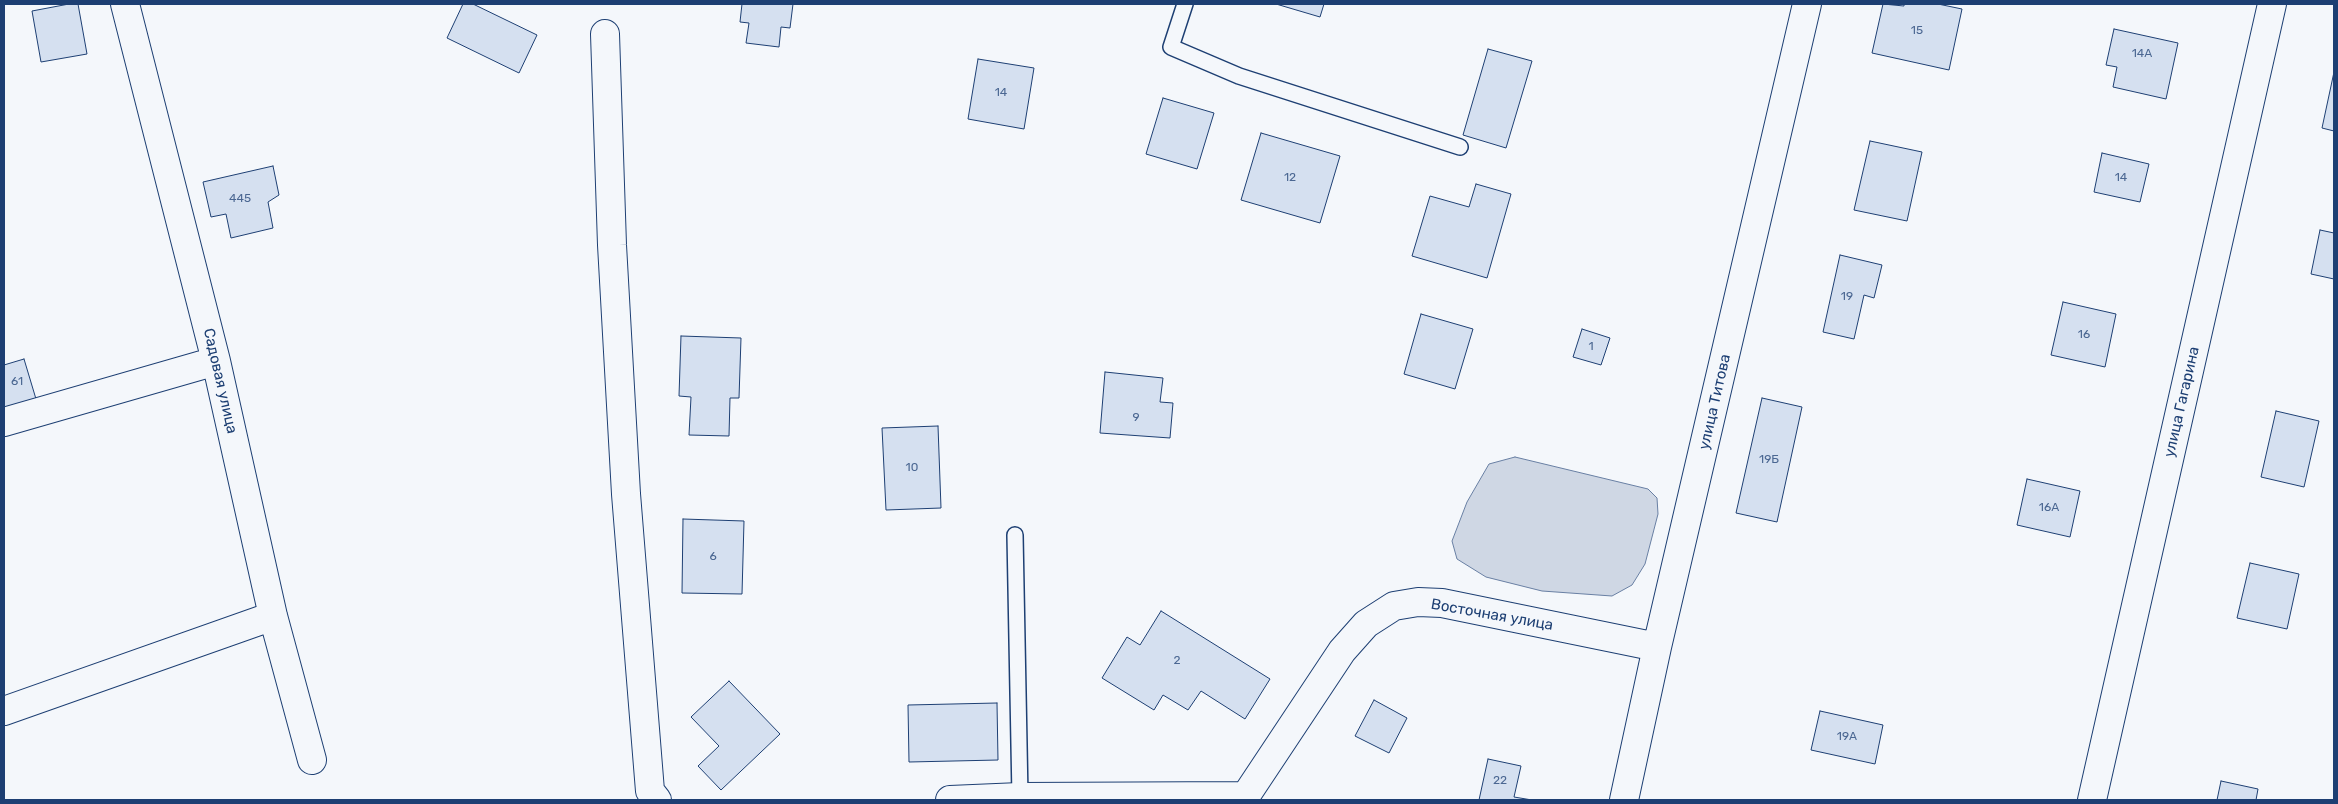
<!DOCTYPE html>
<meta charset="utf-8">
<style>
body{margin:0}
#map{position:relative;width:2338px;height:804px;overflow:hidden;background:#f4f7fb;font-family:Rubik,sans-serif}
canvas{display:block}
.frame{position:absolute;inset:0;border:5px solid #1d3f73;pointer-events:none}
</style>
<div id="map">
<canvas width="2338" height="804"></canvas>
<div class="frame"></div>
</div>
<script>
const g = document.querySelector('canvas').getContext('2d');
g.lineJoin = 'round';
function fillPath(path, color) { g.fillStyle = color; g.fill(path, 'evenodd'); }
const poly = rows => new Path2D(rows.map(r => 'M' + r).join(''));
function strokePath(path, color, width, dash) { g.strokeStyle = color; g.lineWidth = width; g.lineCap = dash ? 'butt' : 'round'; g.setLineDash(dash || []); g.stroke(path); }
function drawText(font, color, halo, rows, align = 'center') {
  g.font = font + ' Rubik,sans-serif'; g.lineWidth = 4; g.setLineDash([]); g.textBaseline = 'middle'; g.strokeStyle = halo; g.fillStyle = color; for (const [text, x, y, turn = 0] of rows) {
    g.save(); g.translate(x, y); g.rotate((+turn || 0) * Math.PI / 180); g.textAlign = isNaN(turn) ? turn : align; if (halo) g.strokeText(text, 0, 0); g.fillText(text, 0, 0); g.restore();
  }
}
const water = poly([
 [1515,457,1648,489,1657,498,1658,514,1645,564,1632,585,1612,596,1542,591,1486,577,1457,559,1452,541,1467,502,1489,464,1515,457]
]);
fillPath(water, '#cfd7e4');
strokePath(water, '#687fa3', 1);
const building = poly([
 [69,4,78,4,87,54,41,62,32,11,69,4],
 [463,4,473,4,537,35,519,73,447,38,463,4],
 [742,4,793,4,790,28,781,27,779,47,746,43,749,23,740,22,742,4],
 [1276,4,1324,4,1320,17,1276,4],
 [1883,4,1904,6,1904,4,1938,4,1962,9,1949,70,1872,53,1883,4],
 [2114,29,2178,43,2166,99,2113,87,2117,67,2106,65,2114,29],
 [1488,49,1532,61,1506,148,1463,135,1488,49],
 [978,59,1034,68,1024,129,968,119,978,59],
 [2334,72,2334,131,2322,128,2334,72],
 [1163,98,1214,113,1197,169,1146,154,1163,98],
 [1261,133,1340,156,1320,223,1241,200,1261,133],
 [1870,141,1922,152,1907,221,1854,210,1870,141],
 [2102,153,2149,164,2140,202,2094,192,2102,153],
 [273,166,279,195,268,202,273,228,231,238,226,214,211,217,203,182,273,166],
 [1476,184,1511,194,1487,278,1412,256,1430,196,1469,207,1476,184],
 [2320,230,2334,233,2334,279,2311,274,2320,230],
 [1840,255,1882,265,1874,298,1864,295,1854,339,1823,332,1840,255],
 [2063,302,2116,314,2105,367,2051,355,2063,302],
 [1421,314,1473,329,1455,389,1404,374,1421,314],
 [1582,329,1610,338,1601,365,1573,357,1582,329],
 [681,336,741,338,739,398,730,398,729,436,689,435,691,397,679,396,681,336],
 [24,359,36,399,4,408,4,365,24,359],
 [1105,372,1163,378,1160,402,1173,403,1170,438,1100,433,1105,372],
 [1762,398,1802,407,1777,522,1736,513,1762,398],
 [2276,411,2319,421,2304,487,2261,477,2276,411],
 [938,426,941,508,886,510,882,428,938,426],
 [2027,479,2080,491,2070,537,2017,525,2027,479],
 [683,519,744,521,742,594,682,593,683,519],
 [2250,563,2299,574,2287,629,2237,618,2250,563],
 [1161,611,1270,679,1245,719,1201,691,1188,710,1163,695,1154,710,1102,678,1127,637,1140,645,1161,611],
 [729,681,780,734,721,790,698,766,719,746,691,717,729,681],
 [1374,700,1407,718,1389,753,1355,736,1374,700],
 [997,703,998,760,909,762,908,705,997,703],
 [1820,711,1883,725,1875,764,1811,750,1820,711],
 [1488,759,1521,766,1514,797,1532,800,1479,800,1488,759],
 [2221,781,2258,789,2256,800,2217,800,2221,781]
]);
fillPath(building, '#d5e0f0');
strokePath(building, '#1d3f73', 1);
const service = poly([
 [1185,4,1171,47,1239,76,1460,147],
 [1015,535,1020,797]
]);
const minor = poly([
 [125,4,216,361,273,616,312,760],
 [605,34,612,245,626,494,650,791,657,800],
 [4,422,216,361],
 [4,711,273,616],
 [950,800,1020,797,1245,796],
 [1243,800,1342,651,1366,624,1394,606,1418,602,1442,603,1657,647],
 [1624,800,1657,647,1807,4],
 [2092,800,2272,4]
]);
strokePath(service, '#1d3f73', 18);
strokePath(minor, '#1d3f73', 30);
strokePath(service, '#f4f7fb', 15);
strokePath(minor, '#f4f7fb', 28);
drawText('12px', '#4b6792', null, [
 ["15",1917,31],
 ["14А",2142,54],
 ["14",1001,93],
 ["12",1290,178],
 ["14",2121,178],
 ["445",240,199],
 ["19",1847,297],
 ["16",2084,335],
 ["1",1591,347],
 ["61",17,382],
 ["9",1136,418],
 ["19Б",1769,460],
 ["10",912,468],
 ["16А",2049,508],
 ["6",713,557],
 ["2",1177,661],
 ["19А",1847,737],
 ["22",1500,781]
]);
drawText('15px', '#1d3f73', '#f4f7fb', [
 ["Садовая улица",220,381,77],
 ["улица Титова",1715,402,-77],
 ["улица Гагарина",2182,402,-77],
 ["Восточная улица",1492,615,10]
]);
</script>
